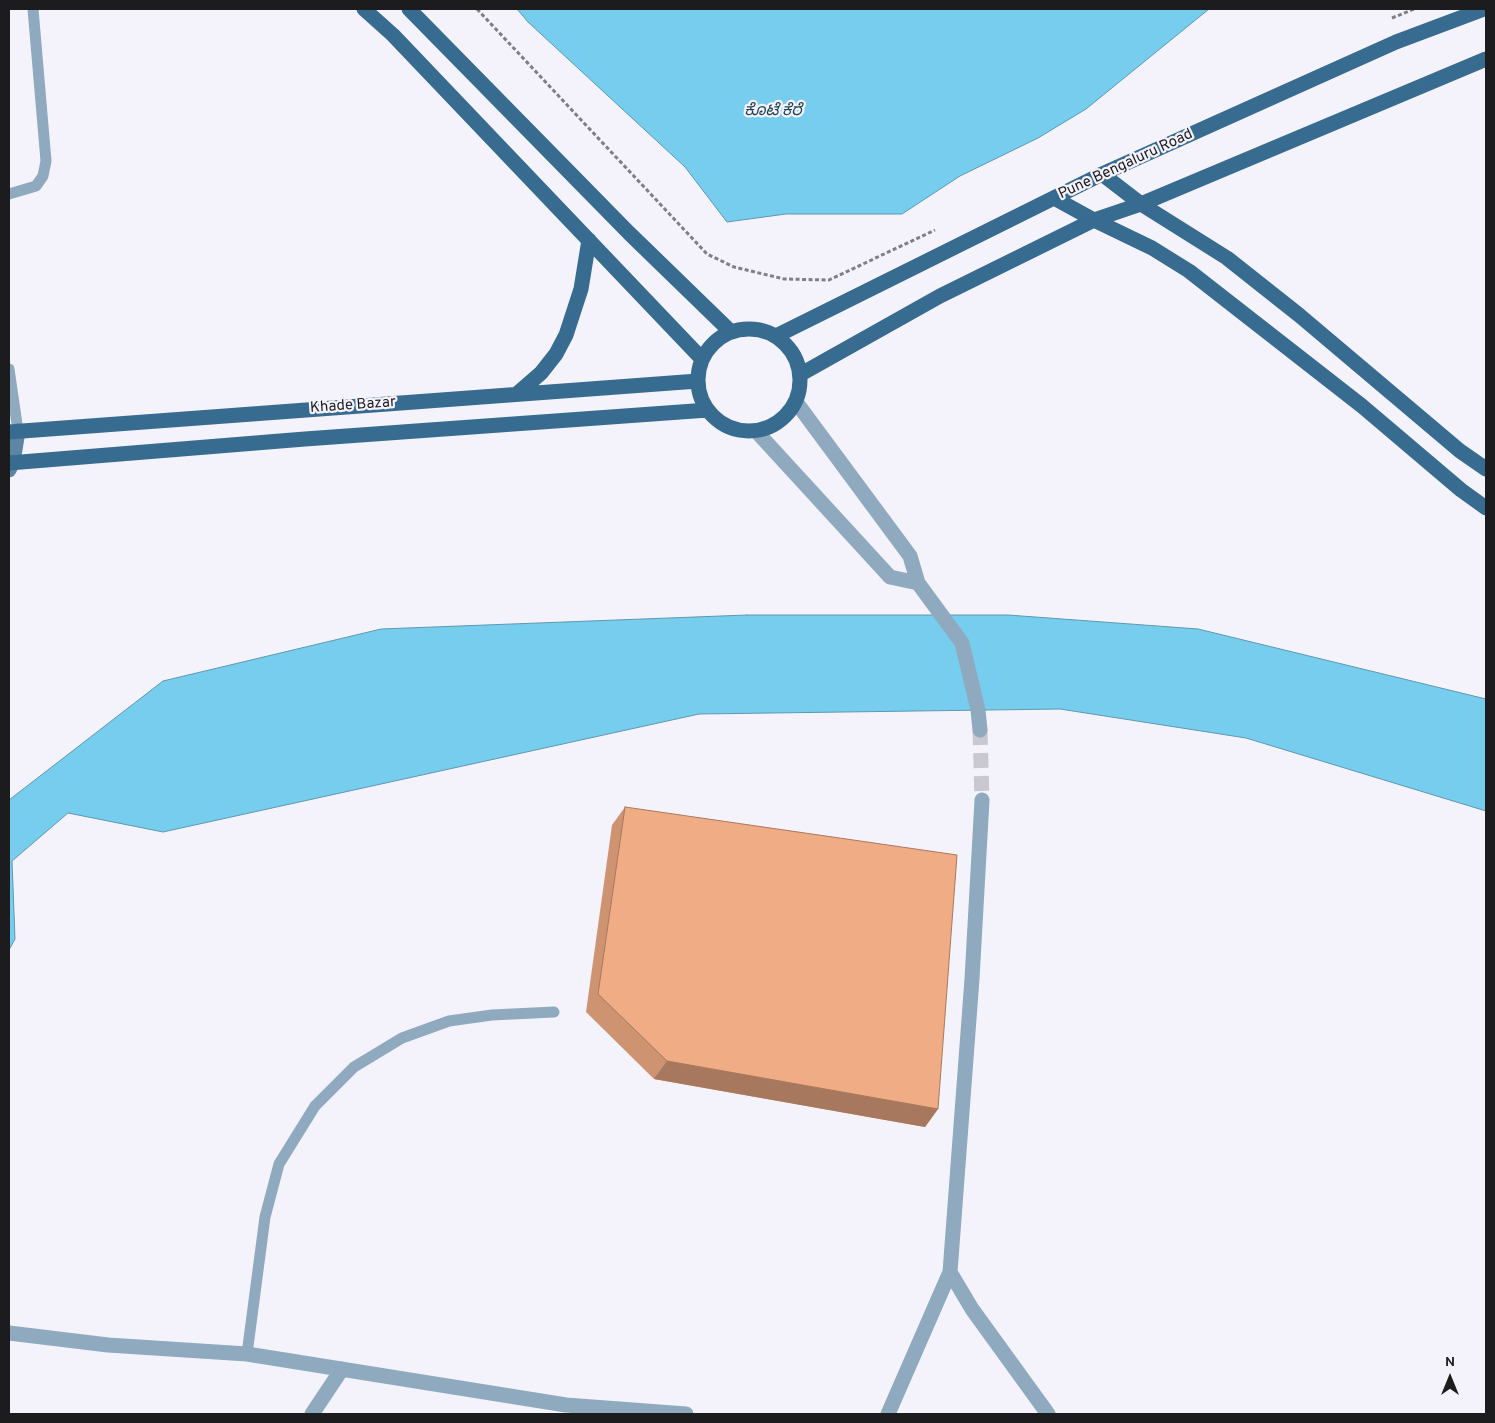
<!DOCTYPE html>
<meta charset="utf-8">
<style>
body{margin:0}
#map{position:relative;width:1495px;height:1423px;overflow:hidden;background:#f4f3fc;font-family:Overpass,sans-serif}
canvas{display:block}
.frame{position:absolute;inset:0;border:10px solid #1c1c1f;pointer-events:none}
.north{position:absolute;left:1425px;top:1353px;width:50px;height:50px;-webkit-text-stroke:4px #f4f3fc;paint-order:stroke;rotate:0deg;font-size:14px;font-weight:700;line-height:20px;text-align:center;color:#1c1c1f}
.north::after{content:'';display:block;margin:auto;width:18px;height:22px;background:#1c1c1f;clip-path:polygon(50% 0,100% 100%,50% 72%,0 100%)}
</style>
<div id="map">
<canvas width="1495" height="1423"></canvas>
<div class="frame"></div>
<div class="north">N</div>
</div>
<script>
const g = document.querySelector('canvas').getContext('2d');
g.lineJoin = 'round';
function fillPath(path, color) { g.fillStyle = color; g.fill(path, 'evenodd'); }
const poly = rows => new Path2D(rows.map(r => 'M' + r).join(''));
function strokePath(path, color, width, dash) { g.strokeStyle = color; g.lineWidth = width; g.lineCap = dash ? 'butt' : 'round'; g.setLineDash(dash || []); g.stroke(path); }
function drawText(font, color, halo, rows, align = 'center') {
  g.font = font + ' Overpass,"Noto Sans Kannada",sans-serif'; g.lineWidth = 4.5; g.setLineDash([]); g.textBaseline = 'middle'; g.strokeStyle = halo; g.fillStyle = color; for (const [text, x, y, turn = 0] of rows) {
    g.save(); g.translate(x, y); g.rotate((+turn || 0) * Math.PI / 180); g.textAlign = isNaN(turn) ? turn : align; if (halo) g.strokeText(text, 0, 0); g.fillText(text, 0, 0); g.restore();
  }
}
const water = poly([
 [517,9,1209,9,1086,109,1038,138,960,176,902,214,786,214,727,222,685,167,528,22,517,9],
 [747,615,1008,615,1198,629,1486,699,1486,811,1246,738,1060,709,699,714,163,832,68,813,12,861,15,939,9,950,9,800,163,681,381,629,747,615]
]);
fillPath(water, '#77cdee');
strokePath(water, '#5c98b0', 1);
strokePath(poly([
 [980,730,982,800]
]), '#c9c8d0', 15, [15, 8]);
strokePath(poly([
 [477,9,707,254,734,267,784,279,829,280,935,230],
 [1392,18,1414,9]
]), '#7f7e84', 3, [4, 2.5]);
strokePath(poly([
 [9,194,36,186,43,176,46,161,33,9],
 [9,369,18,431],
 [247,1354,265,1217,279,1164,315,1106,354,1067,402,1038,449,1021,492,1015,554,1012]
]), '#8faabf', 11);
strokePath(poly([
 [796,402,910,556,918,583,962,643,978,710,980,730],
 [756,431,890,577,918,583],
 [950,1272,972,1309,1048,1414],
 [9,1333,108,1345,247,1354,566,1405,686,1414],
 [312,1414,342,1369],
 [888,1414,950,1272,972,979,982,800]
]), '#8faabf', 15);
strokePath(poly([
 [9,470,13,462,18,431]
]), '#5d85a4', 15);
strokePath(poly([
 [364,9,393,35,702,359],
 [409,9,629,233,731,332],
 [1102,174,1141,204,1227,258,1299,315,1460,451,1486,469],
 [1054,198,1094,220,1152,248,1189,271,1362,406,1461,490,1486,508],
 '698 380a51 51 0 1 1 102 0a51 51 0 1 1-102 0Z',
 [776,336,1102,174,1396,42,1484,9],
 [801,374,940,296,1094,220,1141,204,1486,59],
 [518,393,541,373,556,354,566,335,581,289,589,240],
 [9,432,698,381],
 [9,463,305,439,708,410]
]), '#386b90', 15);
fillPath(poly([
 [625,807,938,1109,925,1127,654,1079,586,1012,612,825]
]), '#ce9472');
fillPath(poly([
 [667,1061,938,1109,925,1127,654,1079]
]), '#a7785d');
const building = poly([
 [625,807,957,855,938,1109,667,1061,598,994,625,807]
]);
fillPath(building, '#efac85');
strokePath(building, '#a7785d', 1);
drawText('15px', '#1c1c1f', '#f4f3fc', [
 ["Pune Bengaluru Road",1126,165,-25],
 ["Khade Bazar",353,406,-4]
]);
drawText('italic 16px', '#183f4e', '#f4f3fc', [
 ["ಕೊಟೆ ಕೆರೆ",773,112]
]);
</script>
